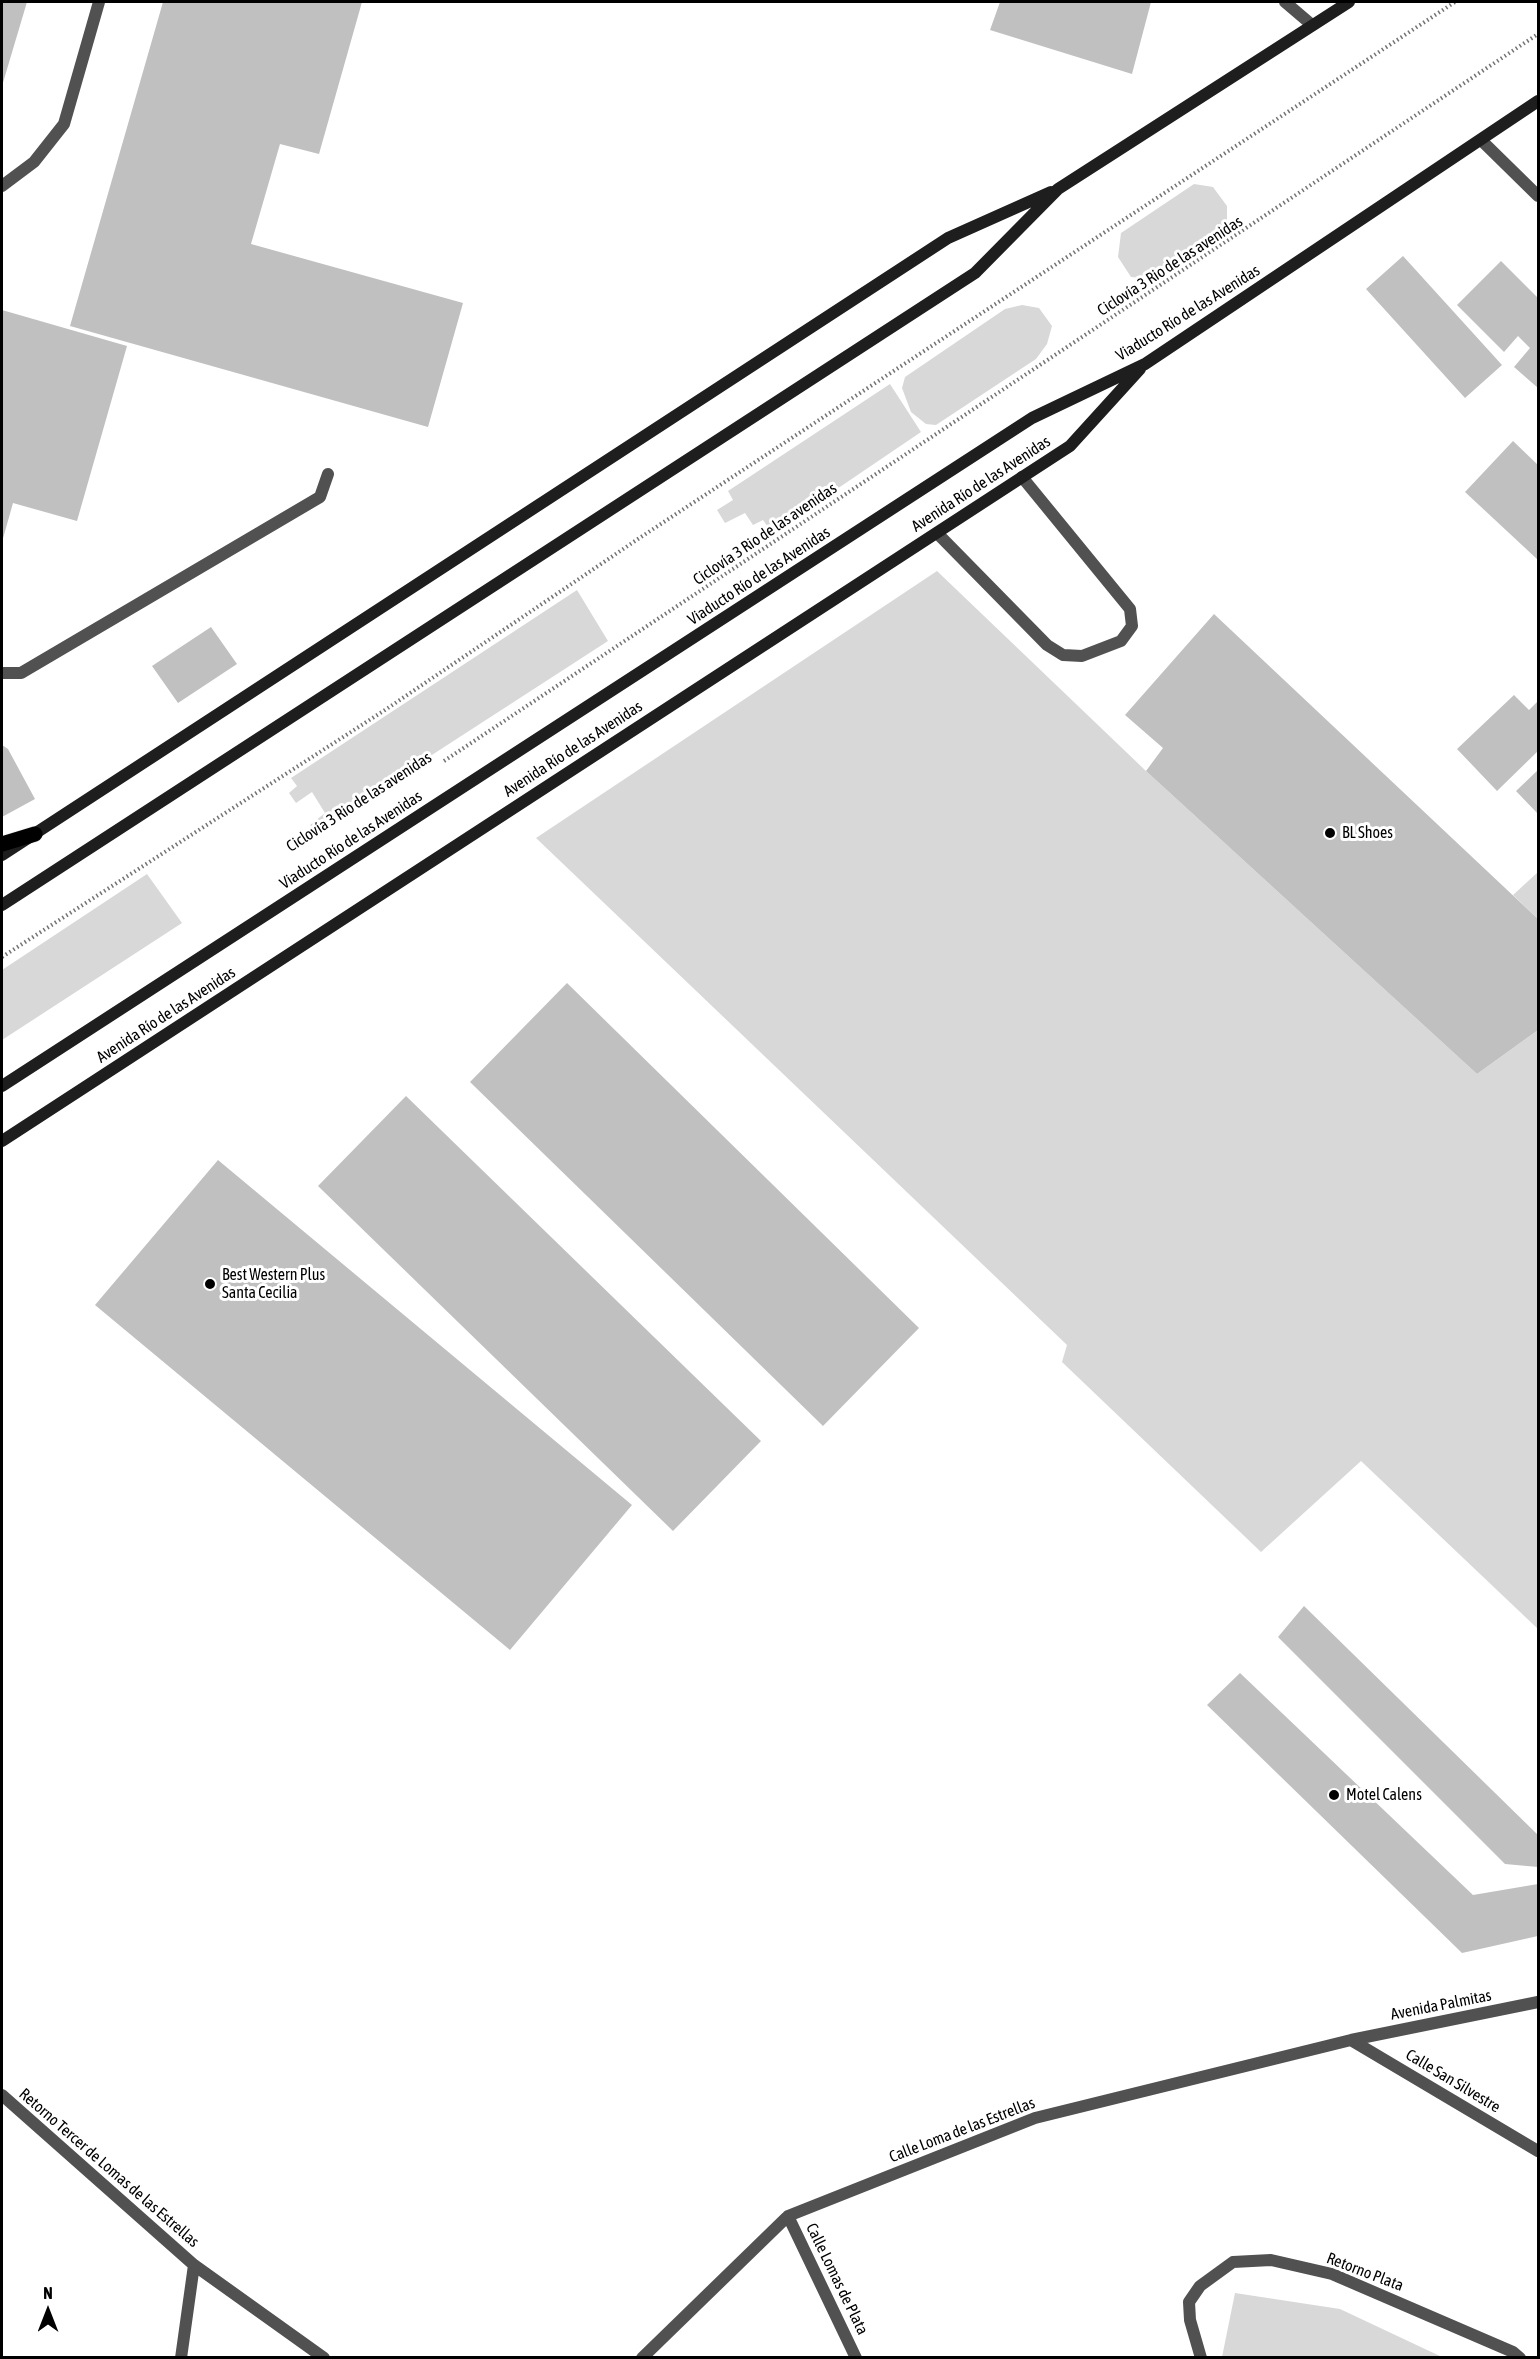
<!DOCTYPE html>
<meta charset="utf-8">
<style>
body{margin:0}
#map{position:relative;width:1540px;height:2359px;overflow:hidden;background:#fff;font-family:"Asap Condensed",sans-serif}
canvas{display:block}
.frame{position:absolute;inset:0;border:3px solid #000;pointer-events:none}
.north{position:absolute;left:18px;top:2281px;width:60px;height:60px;-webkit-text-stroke:4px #fff;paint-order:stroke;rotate:0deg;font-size:16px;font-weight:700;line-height:24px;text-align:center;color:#000}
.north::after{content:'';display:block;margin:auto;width:21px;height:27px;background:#000;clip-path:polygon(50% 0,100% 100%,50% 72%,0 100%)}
</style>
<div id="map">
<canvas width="1540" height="2359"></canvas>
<div class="frame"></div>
<div class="north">N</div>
</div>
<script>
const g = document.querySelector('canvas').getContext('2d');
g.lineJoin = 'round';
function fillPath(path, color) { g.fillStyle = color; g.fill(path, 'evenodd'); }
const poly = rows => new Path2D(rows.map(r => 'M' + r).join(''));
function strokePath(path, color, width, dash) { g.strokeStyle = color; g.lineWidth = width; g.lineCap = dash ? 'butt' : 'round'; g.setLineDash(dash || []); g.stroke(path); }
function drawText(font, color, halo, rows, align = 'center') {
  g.font = font + ' "Asap Condensed",sans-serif'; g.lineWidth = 6; g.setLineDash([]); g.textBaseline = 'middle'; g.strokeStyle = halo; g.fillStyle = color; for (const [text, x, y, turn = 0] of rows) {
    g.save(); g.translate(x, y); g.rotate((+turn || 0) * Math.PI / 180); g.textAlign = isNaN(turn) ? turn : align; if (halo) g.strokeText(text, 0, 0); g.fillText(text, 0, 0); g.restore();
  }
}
fillPath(poly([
 [1194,184,1213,187,1227,206,1227,230,1153,279,1131,277,1118,257,1121,233],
 [1022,305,1039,308,1052,326,1047,344,1036,359,936,425,926,424,911,412,902,388,905,377,1005,309],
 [890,384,921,432,772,533,763,520,753,525,745,513,725,523,717,510,733,500,728,491],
 [937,571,1146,771,1477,1074,1538,1030,1538,1629,1361,1461,1261,1552,1062,1362,1067,1345,536,838],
 [577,590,608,641,316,830,310,825,325,813,312,792,296,803,289,793,297,786,291,778],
 [1538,872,1538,919,1513,895],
 [147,874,182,923,2,1040,2,970],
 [1235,2293,1340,2309,1442,2357,1222,2357]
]), '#d8d8d8');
fillPath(poly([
 [2,2,27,2,2,86],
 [163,2,362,2,319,154,280,144,251,244,463,303,428,427,70,326],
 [1000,2,1151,2,1132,74,990,30],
 [1403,256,1502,365,1465,398,1366,289],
 [1501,261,1538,298,1538,388,1514,367,1530,348,1518,336,1504,352,1457,305],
 [2,310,127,346,77,521,13,503,2,542],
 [1513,441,1538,465,1538,560,1465,492],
 [1214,614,1538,919,1538,1030,1477,1074,1146,771,1163,748,1125,715],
 [211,627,237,664,178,703,152,666],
 [1514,695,1529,710,1538,701,1538,751,1497,791,1457,749],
 [2,745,8,749,35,799,2,817],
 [1538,770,1538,814,1516,791],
 [567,983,919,1328,823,1426,470,1082],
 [406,1096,761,1441,673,1531,318,1186],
 [218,1160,632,1505,510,1650,95,1305],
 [1304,1606,1538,1835,1538,1867,1505,1864,1278,1637],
 [1240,1673,1473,1895,1538,1884,1538,1936,1462,1953,1207,1705]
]), '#c0c0c0');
const primary = poly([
 [2,844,35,834]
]);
strokePath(primary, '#dbdbdb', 16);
strokePath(poly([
 [444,761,1538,34],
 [2,957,385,710,638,539,1455,2]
]), '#737373', 4, [1.5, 3]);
strokePath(poly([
 [1481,140,1538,196],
 [2,186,34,162,64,124,99,2],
 [937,533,1047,645,1063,655,1082,656,1121,641,1132,626,1130,609,1022,477],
 [2,673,21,673,320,497,328,474]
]), '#515151', 12);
strokePath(poly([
 [1285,2,1312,25],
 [1351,2040,1538,2151],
 [2,2095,194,2265,324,2358],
 [788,2216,856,2358],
 [181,2358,194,2265],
 [642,2358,788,2216,1035,2118,1351,2040,1538,2002],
 [1201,2358,1190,2320,1189,2302,1200,2286,1233,2262,1271,2260,1332,2274,1513,2352,1520,2358]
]), '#515151', 12);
strokePath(poly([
 [2,855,948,238,1051,192],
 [2,905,975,273,1058,189,1349,2],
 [2,1086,1032,418,1145,364,1538,101],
 [2,1141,1070,446,1140,369]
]), '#1e1e1e', 12);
strokePath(primary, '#000', 15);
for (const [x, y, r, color] of [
 [1330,833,6,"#000"],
 [210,1284,6,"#000"],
 [1334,1795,6,"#000"]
]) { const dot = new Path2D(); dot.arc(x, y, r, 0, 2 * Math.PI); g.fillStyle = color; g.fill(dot); strokePath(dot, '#fff', 2); }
drawText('16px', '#000', '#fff', [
 ["Ciclovía 3 Rio de las avenidas",1170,266,-33],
 ["Viaducto Río de las Avenidas",1188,313,-32],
 ["Avenida Río de las Avenidas",981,484,-33],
 ["Ciclovía 3 Rio de las avenidas",765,534,-34],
 ["Viaducto Río de las Avenidas",759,576,-33],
 ["Avenida Río de las Avenidas",573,749,-33],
 ["Ciclovía 3 Rio de las avenidas",359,802,-33],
 ["Viaducto Río de las Avenidas",351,840,-33],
 ["Avenida Río de las Avenidas",166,1015,-33],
 ["Avenida Palmitas",1441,2005,-11],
 ["Calle San Silvestre",1453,2081,31],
 ["Calle Loma de las Estrellas",962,2130,-21],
 ["Retorno Tercer de Lomas de las Estrellas",109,2168,41],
 ["Retorno Plata",1365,2272,21],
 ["Calle Lomas de Plata",837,2279,64]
]);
drawText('16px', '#000', '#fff', [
 ["BL Shoes",1342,833],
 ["Best Western Plus",222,1275],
 ["Santa Cecilia",222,1293],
 ["Motel Calens",1346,1795]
], 'left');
</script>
